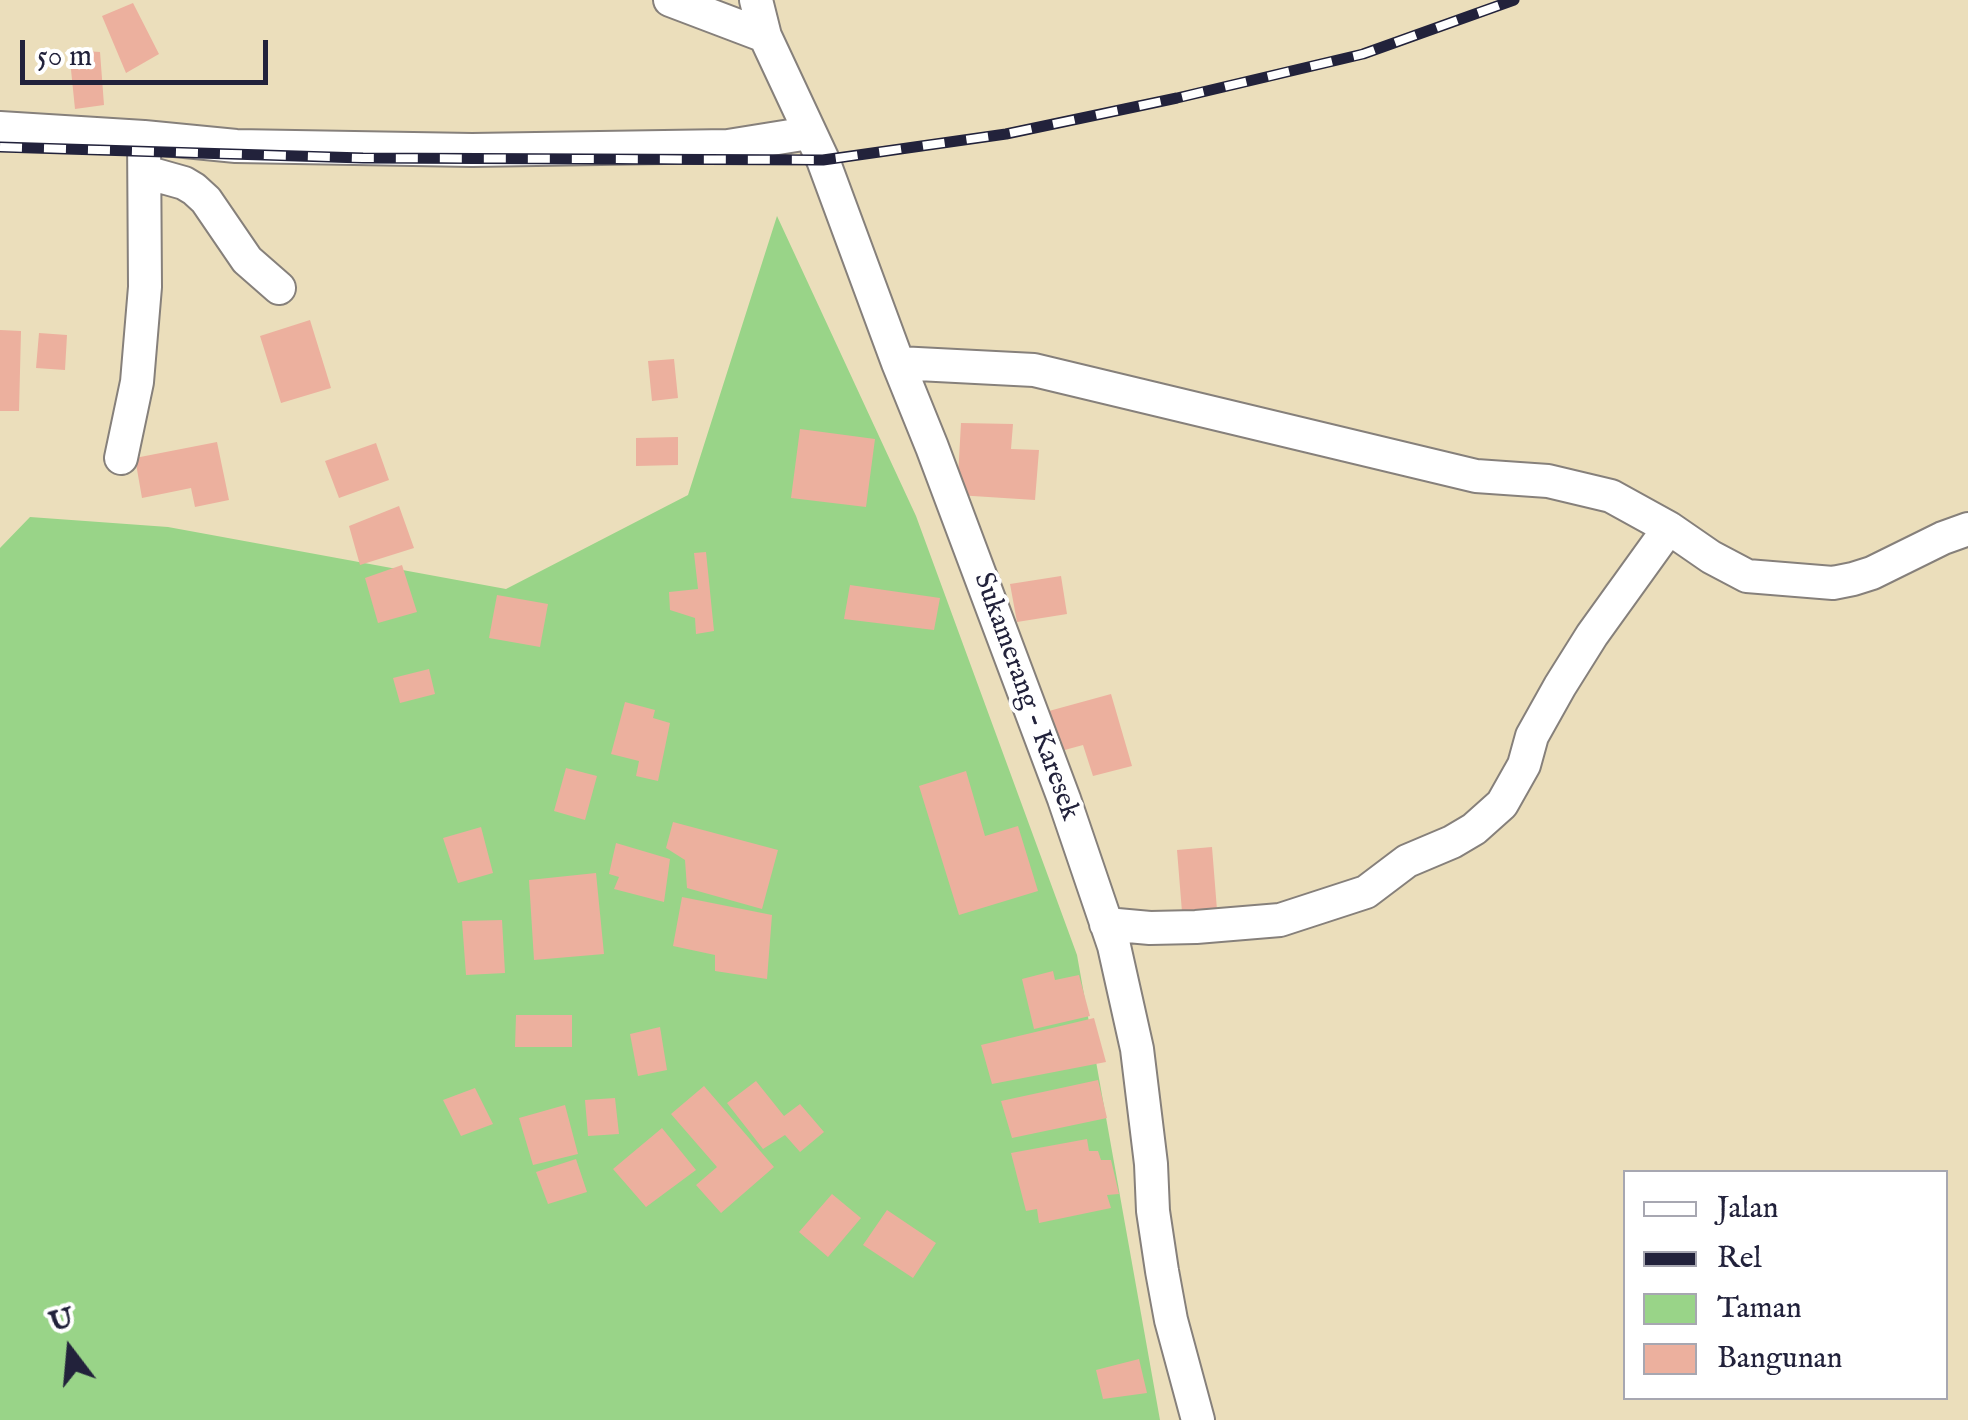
<!DOCTYPE html>
<style>
body{margin:0}
#map{position:relative;width:1968px;height:1420px;overflow:hidden;background:#ebdebb;font-family:"IM FELL English",serif}
canvas{display:block}
.legend{position:absolute;left:1623px;top:1170px;width:325px;height:230px;box-sizing:border-box;background:#fff;border:2px solid #a7a7b1;margin:0;padding:12px 18px;list-style:none;font-size:30px;color:#22223b}
.legend li{display:flex;align-items:center;gap:20px;height:50px}
.legend b{width:50px;border:2px solid #a7a7b1}
.north{position:absolute;left:20px;top:1300px;width:100px;height:100px;-webkit-text-stroke:8px #fff;paint-order:stroke;rotate:344deg;font-size:28px;font-weight:700;line-height:40px;text-align:center;color:#22223b}
.north::after{content:'';display:block;margin:auto;width:35px;height:45px;background:#22223b;clip-path:polygon(50% 0,100% 100%,50% 72%,0 100%)}
.scale{position:absolute;left:20px;top:40px;width:248px;height:45px;box-sizing:border-box;border:5px solid #22223b;border-top:0;padding-left:12px;font-size:30px;line-height:35px;white-space:nowrap;color:#22223b;-webkit-text-stroke:8px #fff;paint-order:stroke}
</style>
<div id="map">
<canvas width="1968" height="1420"></canvas>
<ul class="legend">
<li><b style="height:12px;background:#fff"></b>Jalan</li>
<li><b style="height:12px;background:#22223b"></b>Rel</li>
<li><b style="height:28px;background:#99d488"></b>Taman</li>
<li><b style="height:28px;background:#ecb09e"></b>Bangunan</li>
</ul>
<div class="north">U</div>
<div class="scale">50 m</div>
</div>
<script>
const g = document.querySelector('canvas').getContext('2d');
g.lineJoin = 'round';
function fillPath(path, color) { g.fillStyle = color; g.fill(path, 'evenodd'); }
const poly = rows => new Path2D(rows.map(r => 'M' + r).join(''));
function strokePath(path, color, width, dash) { g.strokeStyle = color; g.lineWidth = width; g.lineCap = dash ? 'butt' : 'round'; g.setLineDash(dash || []); g.stroke(path); }
function drawText(font, color, halo, rows, align = 'center') {
  g.font = font + ' "IM FELL English",serif'; g.lineWidth = 8; g.setLineDash([]); g.textBaseline = 'middle'; g.strokeStyle = halo; g.fillStyle = color; for (const [text, x, y, turn = 0] of rows) {
    g.save(); g.translate(x, y); g.rotate((+turn || 0) * Math.PI / 180); g.textAlign = isNaN(turn) ? turn : align; if (halo) g.strokeText(text, 0, 0); g.fillText(text, 0, 0); g.restore();
  }
}
fillPath(poly([
 [777,216,916,516,1077,955,1160,1420,0,1420,0,548,30,517,168,527,506,589,688,495]
]), '#99d488');
fillPath(poly([
 [133,3,159,54,126,73,102,16],
 [69,50,100,52,104,105,75,109],
 [310,320,331,388,281,403,260,336],
 [0,330,21,331,19,411,0,411],
 [39,333,67,335,65,370,36,368],
 [674,359,678,398,652,401,648,361],
 [961,423,1013,424,1011,449,1039,450,1035,500,957,495],
 [800,429,875,439,866,507,791,498],
 [678,437,678,465,636,466,636,438],
 [217,442,229,500,195,507,191,488,142,498,135,458],
 [376,443,389,480,339,498,325,461],
 [399,506,414,548,360,565,349,526],
 [706,552,714,631,696,634,695,618,670,610,669,592,698,589,694,553],
 [402,565,417,612,378,623,365,578],
 [1061,576,1067,614,1017,622,1010,584],
 [850,585,940,598,934,630,844,619],
 [497,595,548,604,540,647,489,638],
 [429,669,435,694,400,703,393,678],
 [1111,694,1132,766,1093,776,1083,745,1061,751,1049,711],
 [625,702,655,710,653,718,670,723,658,781,636,776,639,761,611,754],
 [566,768,597,776,585,820,554,811],
 [966,771,985,836,1018,826,1038,891,959,915,919,786],
 [673,822,778,850,762,909,687,888,685,860,666,848],
 [481,827,493,873,458,883,443,838],
 [616,843,670,859,664,902,614,889,619,877,609,874],
 [1212,847,1217,910,1182,912,1177,850],
 [596,873,604,954,534,960,529,880],
 [682,897,772,915,767,979,715,971,715,955,673,946],
 [502,920,505,973,466,975,462,921],
 [1053,971,1055,980,1079,975,1090,1016,1034,1029,1022,979],
 [516,1015,572,1015,572,1047,515,1047],
 [1094,1018,1106,1062,992,1084,981,1045],
 [660,1027,667,1070,638,1076,630,1034],
 [1098,1080,1107,1118,1012,1138,1001,1101],
 [756,1081,784,1116,800,1104,824,1132,800,1152,785,1135,763,1149,727,1103],
 [704,1086,774,1167,721,1213,696,1185,717,1167,671,1114],
 [475,1088,493,1124,461,1136,443,1100],
 [615,1098,619,1134,588,1136,585,1100],
 [565,1105,578,1154,533,1165,519,1118],
 [662,1128,696,1170,646,1207,613,1169],
 [1087,1139,1089,1151,1098,1151,1101,1160,1111,1160,1119,1194,1107,1195,1111,1208,1039,1223,1037,1209,1026,1211,1011,1153],
 [576,1159,587,1192,548,1204,536,1172],
 [832,1194,861,1218,828,1257,799,1232],
 [887,1210,936,1243,913,1278,863,1245],
 [1139,1359,1147,1393,1103,1399,1096,1370]
]), '#ecb09e');
const minor = poly([
 [670,0,765,36],
 [756,0,765,36,823,160,898,363,932,447,1064,799,1114,946,1137,1049,1151,1164,1153,1211,1162,1271,1171,1320,1198,1420],
 [0,128,144,137,236,146,472,150,728,146,809,133],
 [145,172,184,183,194,189,206,200,247,260,279,288],
 [898,363,1034,370,1476,476,1548,481,1611,496,1669,528,1711,557,1747,576,1833,583,1853,579,1872,573,1943,538,1968,529],
 [121,458,137,382,145,287,144,137],
 [1106,924,1150,928,1196,927,1280,920,1366,892,1407,861,1452,842,1474,829,1502,804,1524,765,1532,736,1560,686,1592,635,1669,528]
]);
strokePath(minor, '#86807b', 36);
strokePath(minor, '#fff', 32);
const rail = poly([
 [0,147,363,158,823,160,1006,134,1177,98,1363,54,1514,0]
]);
strokePath(rail, '#22223b', 11);
strokePath(rail, '#fff', 8, [22]);
drawText('28px', '#22223b', '#fff', [
 ["Sukamerang - Karesek",1025,697,70]
]);
</script>
